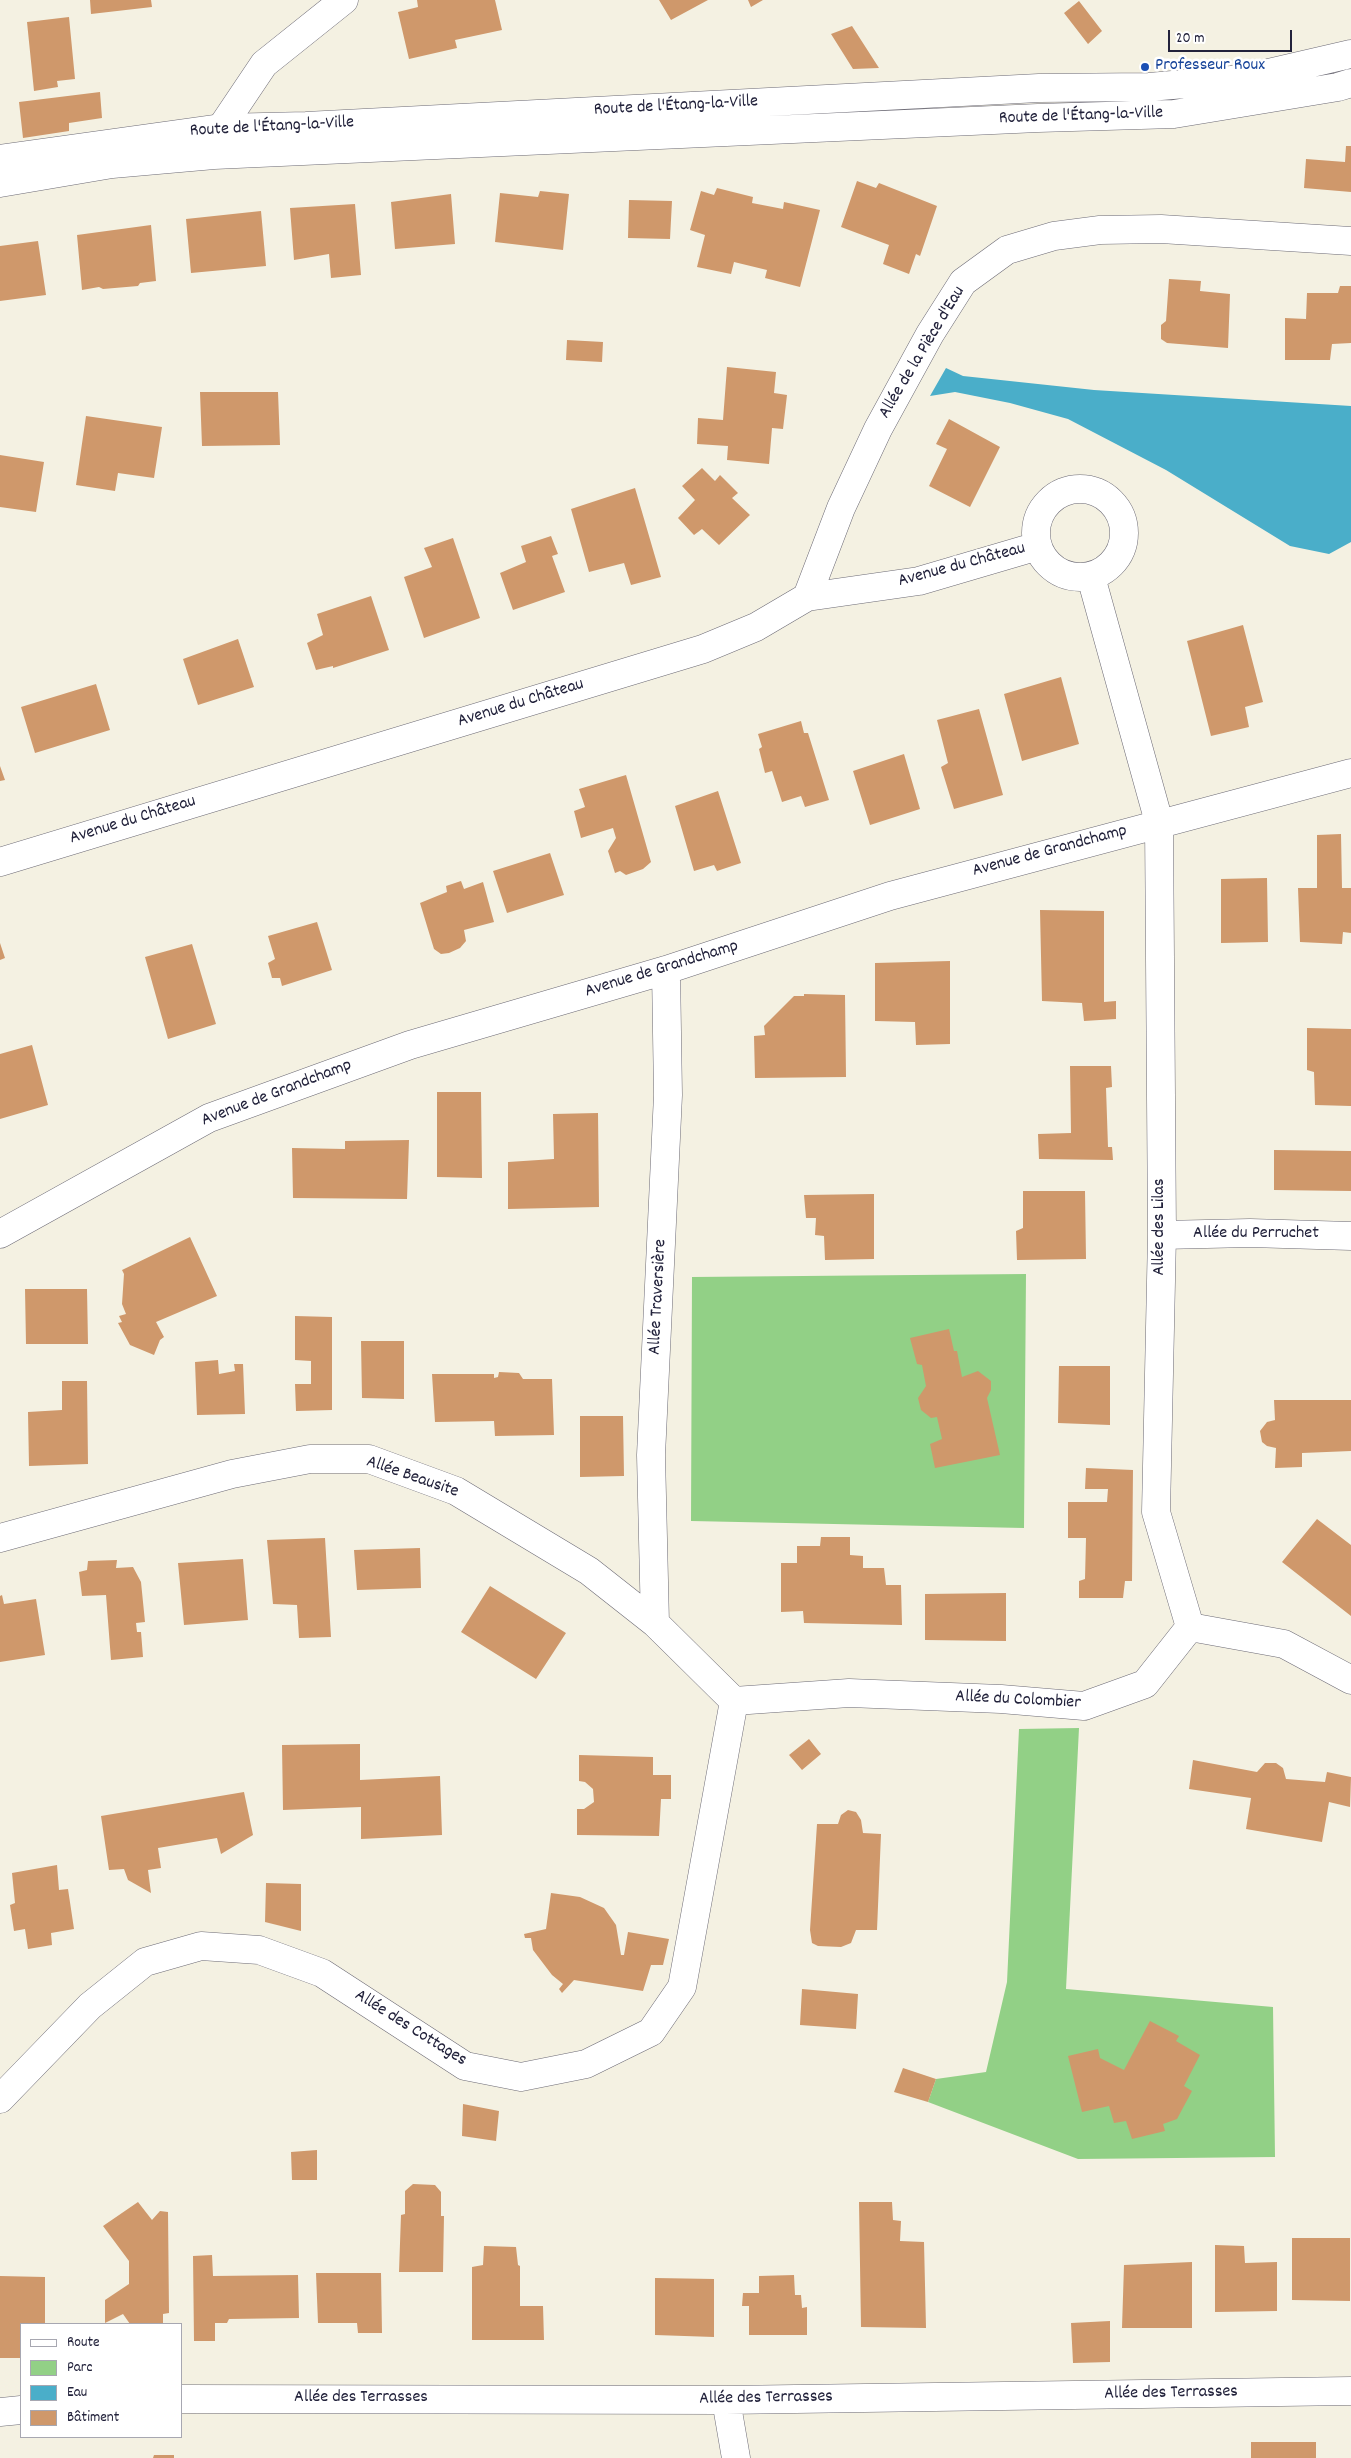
<!DOCTYPE html>
<meta charset="utf-8">
<style>
body{margin:0}
#map{position:relative;width:1351px;height:2458px;overflow:hidden;background:#f4f1e2;font-family:Dekko,sans-serif}
canvas{display:block}
.legend{position:absolute;left:20px;top:2323px;width:162px;height:115px;box-sizing:border-box;background:#fff;border:1px solid #a7a7b1;margin:0;padding:6px 9px;list-style:none;font-size:15px;color:#22223b}
.legend li{display:flex;align-items:center;gap:10px;height:25px}
.legend b{width:25px;border:1px solid #a7a7b1}
.scale{position:absolute;left:1168px;top:30px;width:124px;height:22px;box-sizing:border-box;border:2px solid #22223b;border-top:0;padding-left:6px;font-size:15px;line-height:18px;white-space:nowrap;color:#22223b;-webkit-text-stroke:4px #fff;paint-order:stroke}
</style>
<div id="map">
<canvas width="1351" height="2458"></canvas>
<ul class="legend">
<li><b style="height:6px;background:#fff"></b>Route</li>
<li><b style="height:14px;background:#92d086"></b>Parc</li>
<li><b style="height:14px;background:#4aaec9"></b>Eau</li>
<li><b style="height:14px;background:#cf986b"></b>Bâtiment</li>
</ul>
<div class="scale">20 m</div>
</div>
<script>
const g = document.querySelector('canvas').getContext('2d');
g.lineJoin = 'round';
function fillPath(path, color) { g.fillStyle = color; g.fill(path, 'evenodd'); }
const poly = rows => new Path2D(rows.map(r => 'M' + r).join(''));
function strokePath(path, color, width, dash) { g.strokeStyle = color; g.lineWidth = width; g.lineCap = dash ? 'butt' : 'round'; g.setLineDash(dash || []); g.stroke(path); }
function drawText(font, color, halo, rows, align = 'center') {
  g.font = font + ' Dekko,sans-serif'; g.lineWidth = 5; g.setLineDash([]); g.textBaseline = 'middle'; g.strokeStyle = halo; g.fillStyle = color; for (const [text, x, y, turn = 0] of rows) {
    g.save(); g.translate(x, y); g.rotate((+turn || 0) * Math.PI / 180); g.textAlign = isNaN(turn) ? turn : align; if (halo) g.strokeText(text, 0, 0); g.fillText(text, 0, 0); g.restore();
  }
}
fillPath(poly([
 [1026,1274,1024,1528,691,1521,692,1277],
 [1079,1728,1066,1989,1273,2007,1275,2157,1078,2159,928,2102,936,2079,986,2072,1007,1982,1019,1729]
]), '#92d086');
fillPath(poly([
 [946,368,963,376,1094,390,1351,406,1351,542,1329,554,1290,546,1166,470,1068,419,1010,403,955,392,930,396]
]), '#4aaec9');
fillPath(poly([
 [90,0,151,0,152,7,91,14],
 [417,0,495,0,502,30,455,40,457,48,409,59,398,12,418,7],
 [659,0,708,0,671,20],
 [748,0,763,0,751,7],
 [1079,1,1102,31,1088,44,1064,13],
 [69,17,75,79,57,81,58,87,34,91,27,22],
 [852,26,879,68,853,69,831,34],
 [100,92,102,118,69,123,69,131,23,138,19,102],
 [1346,146,1351,146,1351,192,1304,188,1306,159,1345,162],
 [857,181,876,188,879,183,937,206,920,256,916,254,909,274,883,264,889,245,841,227],
 [717,188,753,197,752,203,783,209,784,202,820,210,800,287,765,278,767,270,734,262,731,274,697,267,705,235,690,230,701,191,714,195],
 [540,191,569,194,563,250,495,242,500,193,538,197],
 [451,194,455,244,395,249,391,202],
 [629,200,672,201,670,239,628,238],
 [355,204,361,275,331,278,329,254,294,260,290,208],
 [261,211,266,266,191,273,186,219],
 [151,225,156,281,140,283,138,286,103,289,99,287,82,290,77,235],
 [38,241,46,295,0,301,0,246],
 [1169,279,1201,281,1200,291,1230,294,1228,348,1167,343,1161,339,1161,325,1166,321],
 [1340,286,1351,286,1351,343,1332,344,1330,360,1285,360,1285,318,1306,319,1307,293,1338,293],
 [567,340,603,342,602,362,566,360],
 [727,367,776,372,774,393,787,395,783,429,772,428,769,464,727,460,728,446,697,444,698,418,723,420],
 [200,392,278,392,280,445,202,446],
 [86,416,162,427,154,478,118,473,115,491,76,485],
 [949,419,1000,447,970,507,929,486,947,449,936,444],
 [0,455,44,462,36,512,0,507],
 [702,468,715,481,720,475,738,493,732,498,750,515,719,545,702,529,694,535,678,518,695,500,682,486],
 [635,488,661,577,631,585,624,563,589,572,571,509],
 [551,536,558,554,552,556,565,592,513,610,500,573,526,562,521,546],
 [453,538,480,618,424,638,404,577,432,567,424,548],
 [371,596,389,650,333,668,333,666,316,670,307,643,323,635,317,614],
 [1243,625,1263,702,1245,707,1249,727,1211,736,1187,641],
 [238,639,254,687,198,705,183,659],
 [1061,677,1079,744,1022,761,1004,694],
 [96,684,110,730,35,753,21,707],
 [979,709,1003,795,954,809,941,767,948,763,937,720],
 [801,721,804,733,808,733,829,800,805,807,801,796,782,802,772,771,765,773,759,749,762,747,758,734],
 [904,754,920,809,870,825,853,771],
 [0,766,5,780,0,781],
 [626,775,651,862,643,869,626,875,620,871,615,873,608,851,616,838,613,828,581,838,574,811,585,807,579,789],
 [718,791,741,863,717,871,714,865,694,871,675,806],
 [1341,834,1342,888,1351,888,1351,933,1343,932,1342,944,1300,942,1298,888,1317,888,1317,835],
 [550,853,564,895,507,913,493,871],
 [1267,878,1268,942,1221,943,1221,879],
 [461,881,464,889,483,882,494,922,464,930,466,941,460,948,449,953,441,954,434,949,420,903,447,892,446,886],
 [1040,910,1104,911,1104,1002,1116,1001,1116,1019,1084,1021,1082,1003,1042,1001],
 [317,922,332,970,282,986,280,978,272,978,268,963,275,959,268,936],
 [0,943,5,958,0,960],
 [192,944,216,1024,168,1039,145,957],
 [950,961,950,1044,916,1045,915,1022,875,1021,875,963],
 [804,994,845,995,846,1077,755,1078,754,1036,765,1035,764,1026,794,996,804,996],
 [1307,1028,1351,1029,1351,1106,1315,1105,1314,1072,1307,1070],
 [32,1045,48,1105,0,1119,0,1054],
 [1070,1066,1111,1066,1112,1087,1106,1088,1108,1147,1112,1147,1113,1160,1039,1159,1038,1134,1071,1133],
 [437,1092,481,1092,482,1178,437,1177],
 [598,1113,599,1207,508,1209,508,1162,554,1159,553,1114],
 [409,1140,407,1199,293,1198,292,1148,345,1149,345,1141],
 [1274,1150,1351,1151,1351,1191,1274,1190],
 [1023,1191,1085,1191,1086,1259,1017,1260,1016,1231,1023,1228],
 [874,1194,874,1259,825,1260,824,1236,815,1235,816,1218,806,1218,804,1195],
 [190,1237,217,1296,156,1322,164,1337,160,1340,154,1355,130,1345,118,1323,122,1322,119,1316,126,1314,122,1304,124,1274,122,1270],
 [25,1289,87,1289,88,1344,26,1344],
 [295,1316,332,1317,332,1410,296,1411,295,1384,311,1384,311,1361,295,1360],
 [949,1329,954,1351,957,1351,962,1377,978,1371,991,1381,991,1390,987,1398,1000,1455,935,1468,930,1444,942,1439,937,1417,931,1418,921,1410,918,1398,926,1386,922,1365,917,1364,910,1338],
 [361,1341,404,1341,404,1399,362,1398],
 [218,1360,219,1374,235,1371,234,1364,243,1364,245,1414,197,1415,195,1362],
 [1059,1366,1110,1366,1110,1425,1058,1423],
 [499,1372,519,1373,523,1379,552,1379,554,1435,495,1436,494,1421,435,1422,432,1374,494,1374,494,1378,498,1377],
 [62,1381,87,1381,88,1464,29,1466,28,1412,62,1410],
 [1274,1400,1351,1400,1351,1451,1302,1453,1302,1467,1275,1468,1276,1448,1267,1446,1262,1442,1260,1431,1267,1422,1275,1420],
 [580,1416,623,1416,624,1476,580,1477],
 [1086,1468,1133,1470,1132,1581,1125,1581,1123,1598,1079,1598,1079,1581,1085,1579,1086,1538,1068,1538,1068,1502,1107,1502,1108,1489,1085,1489],
 [1317,1519,1351,1545,1351,1616,1282,1562],
 [821,1537,850,1537,850,1555,863,1556,863,1568,884,1568,886,1585,901,1585,902,1625,804,1623,803,1611,781,1612,781,1563,797,1563,797,1546,820,1546],
 [325,1538,331,1637,299,1638,297,1605,273,1604,267,1540],
 [420,1548,421,1588,357,1590,354,1550],
 [243,1559,248,1620,184,1625,178,1563],
 [117,1560,116,1568,133,1567,141,1582,145,1622,136,1623,137,1632,141,1632,143,1657,111,1660,106,1595,82,1596,79,1572,87,1570,88,1561],
 [490,1586,566,1633,536,1679,461,1632],
 [1006,1593,1006,1641,925,1640,925,1594],
 [2,1595,4,1604,36,1599,45,1655,0,1662,0,1596],
 [809,1739,821,1754,802,1770,789,1755],
 [360,1744,360,1780,440,1776,442,1835,361,1839,361,1807,283,1810,282,1745],
 [579,1755,653,1757,653,1775,671,1775,671,1799,661,1799,659,1836,577,1835,577,1809,584,1809,594,1802,593,1789,585,1782,579,1781],
 [1193,1760,1257,1772,1265,1763,1276,1763,1283,1768,1286,1779,1325,1782,1327,1772,1351,1777,1350,1807,1329,1802,1322,1842,1246,1829,1251,1798,1189,1789],
 [244,1792,253,1835,221,1854,217,1838,158,1848,161,1868,148,1870,151,1893,128,1880,124,1869,109,1870,101,1816],
 [848,1810,856,1812,861,1820,863,1833,881,1834,877,1930,856,1930,851,1943,841,1947,818,1946,812,1943,810,1930,817,1824,838,1824,841,1815],
 [57,1865,59,1890,68,1889,74,1929,51,1933,52,1945,28,1949,25,1929,14,1931,10,1905,15,1903,12,1873],
 [266,1883,301,1884,301,1931,265,1922],
 [551,1893,580,1897,604,1908,616,1925,621,1955,624,1955,628,1932,669,1939,663,1965,651,1965,643,1991,574,1980,562,1993,559,1989,563,1984,552,1975,533,1950,531,1938,525,1938,524,1934,546,1929],
 [802,1989,858,1994,856,2029,800,2025],
 [1150,2021,1179,2036,1176,2041,1200,2055,1184,2086,1192,2091,1177,2119,1163,2124,1165,2131,1132,2139,1126,2121,1114,2123,1109,2106,1082,2112,1068,2056,1098,2049,1100,2058,1124,2070],
 [903,2068,936,2079,928,2102,894,2092],
 [463,2104,499,2111,496,2141,462,2136],
 [317,2150,317,2180,292,2180,291,2152],
 [413,2184,435,2185,441,2192,441,2216,444,2216,443,2272,399,2272,401,2215,405,2214,405,2191],
 [138,2202,152,2220,160,2211,168,2212,169,2313,163,2314,163,2324,130,2324,123,2314,105,2323,105,2300,129,2284,129,2261,103,2226],
 [859,2202,892,2202,893,2220,901,2221,900,2241,924,2242,926,2328,861,2327],
 [1292,2238,1350,2238,1350,2301,1292,2300],
 [1215,2245,1244,2246,1245,2263,1277,2262,1277,2311,1215,2312],
 [484,2246,516,2247,518,2265,520,2266,520,2306,543,2306,544,2340,472,2340,472,2267,483,2265],
 [212,2255,213,2276,298,2275,299,2318,229,2319,227,2323,215,2323,215,2341,194,2341,193,2256],
 [1192,2262,1192,2328,1122,2328,1124,2265],
 [316,2273,381,2273,382,2333,358,2333,357,2323,318,2323],
 [794,2275,795,2295,801,2295,802,2308,807,2307,807,2335,749,2335,749,2306,742,2306,743,2293,759,2293,759,2276],
 [0,2276,45,2277,45,2324,21,2324,21,2358,0,2358],
 [655,2278,714,2279,714,2337,655,2335],
 [1110,2321,1110,2362,1073,2363,1071,2323],
 [1251,2442,1316,2442,1316,2458,1251,2458],
 [154,2455,174,2455,174,2458,153,2458]
]), '#cf986b');
const minor = poly([
 [216,147,221,128,264,64,344,0],
 '1036 533a44 44 0 1 1 88 0a44 44 0 1 1-88 0Z',
 [1091,577,1159,822,1162,1235,1156,1512,1190,1627],
 [807,597,841,508,878,429,930,334,963,282,1007,250,1054,236,1100,230,1161,229,1351,241],
 [0,862,703,649,756,627,807,597,919,581,1038,546],
 [0,1234,209,1118,410,1045,666,970,890,896,1351,773],
 [1162,1235,1250,1233,1351,1236],
 [0,1538,232,1474,310,1459,369,1459,456,1491,589,1571,655,1623,734,1701],
 [655,1623,651,1455,668,1095,666,970],
 [734,1701,849,1693,1001,1699,1084,1706,1145,1684,1190,1627,1284,1644,1351,1680],
 [0,2099,90,2006,145,1962,201,1946,259,1950,322,1973,465,2066,521,2077,586,2064,651,2032,682,1987,734,1701],
 [181,2399,726,2400,1351,2391],
 [726,2400,736,2458],
 [0,2412,21,2410]
]);
const tertiary = poly([
 [0,159,221,128,306,126,1039,88,1149,87,1243,79,1351,54],
 [0,183,112,164,214,155,1038,118,1174,114,1338,87,1351,83]
]);
strokePath(minor, '#6c6a75', 29);
strokePath(tertiary, '#6c6a75', 29);
strokePath(minor, '#fff', 28);
strokePath(tertiary, '#fff', 28);
for (const [x, y, r, color] of [
 [1145,67,5,"#1a4fb4"]
]) { const dot = new Path2D(); dot.arc(x, y, r, 0, 2 * Math.PI); g.fillStyle = color; g.fill(dot); strokePath(dot, '#fff', 2); }
drawText('18px', '#164399', '#fff', [
 ["Professeur Roux",1155,67]
], 'left');
drawText('18px', '#22223b', '#fff', [
 ["Route de l'Étang-la-Ville",676,107,-3],
 ["Route de l'Étang-la-Ville",1081,117,-2],
 ["Route de l'Étang-la-Ville",272,128,-3],
 ["Allée de la Pièce d'Eau",923,353,-59],
 ["Avenue du Château",962,566,-15],
 ["Avenue du Château",521,704,-17],
 ["Avenue du Château",133,821,-17],
 ["Avenue de Grandchamp",1050,852,-15],
 ["Avenue de Grandchamp",662,970,-17],
 ["Avenue de Grandchamp",277,1094,-21],
 ["Allée des Lilas",1161,1227,-90],
 ["Allée du Perruchet",1256,1235],
 ["Allée Traversière",659,1297,-87],
 ["Allée Beausite",412,1478,19],
 ["Allée du Colombier",1018,1701,3],
 ["Allée des Cottages",410,2029,32],
 ["Allée des Terrasses",1171,2394,-1],
 ["Allée des Terrasses",361,2399],
 ["Allée des Terrasses",766,2399,-1]
]);
</script>
